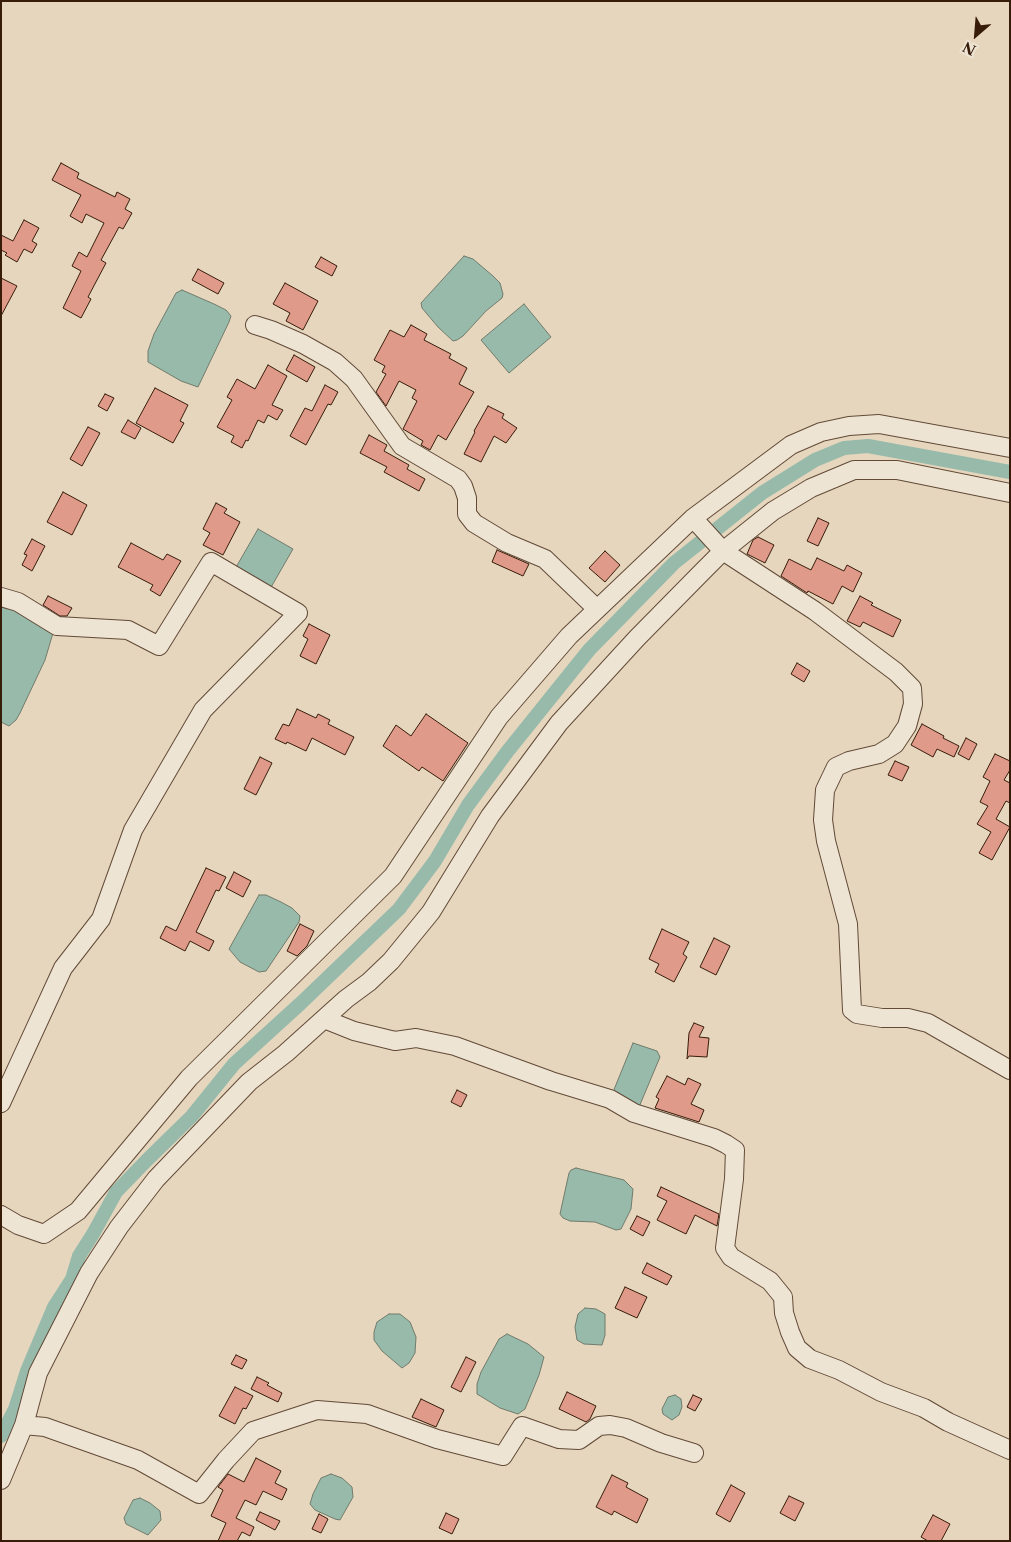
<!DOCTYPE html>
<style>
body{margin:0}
#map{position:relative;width:1011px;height:1542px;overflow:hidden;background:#e5d6bd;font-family:"Libre Caslon Text",serif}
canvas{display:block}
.frame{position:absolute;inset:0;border:2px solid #371c0a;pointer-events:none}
.north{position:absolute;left:951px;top:10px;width:50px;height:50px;-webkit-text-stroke:4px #eee4d4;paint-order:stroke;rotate:207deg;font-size:14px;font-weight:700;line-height:20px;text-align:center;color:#371c0a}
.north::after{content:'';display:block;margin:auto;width:18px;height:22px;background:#371c0a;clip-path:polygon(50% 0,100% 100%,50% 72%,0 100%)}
</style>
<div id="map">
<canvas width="1011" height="1542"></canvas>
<div class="frame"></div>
<div class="north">N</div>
</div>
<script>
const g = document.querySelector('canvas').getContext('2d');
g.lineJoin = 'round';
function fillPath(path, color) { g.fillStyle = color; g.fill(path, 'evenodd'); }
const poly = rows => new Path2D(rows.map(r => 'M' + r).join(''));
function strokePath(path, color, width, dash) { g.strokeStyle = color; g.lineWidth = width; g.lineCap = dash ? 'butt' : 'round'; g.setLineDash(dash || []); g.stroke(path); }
const water = poly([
 [464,256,473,259,493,276,500,283,503,294,502,298,486,311,463,336,457,340,453,341,438,327,422,308,421,303,464,256],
 [182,290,214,304,226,310,231,316,229,322,198,387,181,381,148,362,148,351,154,334,176,293,182,290],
 [524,304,551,337,509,373,481,340,524,304],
 [258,529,293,549,270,589,235,569,258,529],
 [1,602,53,633,45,660,20,713,16,720,9,726,1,722,1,602],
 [259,895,266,895,281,902,292,908,300,916,299,922,266,971,259,972,240,962,229,949,259,895],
 [633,1043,657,1051,660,1057,639,1107,613,1092,633,1043],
 [576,1168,624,1180,633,1189,631,1209,621,1229,616,1230,595,1222,570,1221,563,1218,560,1214,569,1173,571,1170,576,1168],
 [585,1308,596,1309,605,1314,605,1335,602,1345,584,1344,577,1340,575,1327,578,1314,585,1308],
 [389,1314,400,1314,410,1322,416,1337,415,1353,409,1363,402,1368,382,1351,374,1340,374,1332,377,1322,389,1314],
 [507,1334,528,1344,544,1357,539,1375,525,1409,518,1414,500,1408,477,1394,477,1384,481,1372,499,1339,507,1334],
 [675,1395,681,1399,682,1407,679,1415,672,1420,663,1414,662,1409,668,1397,675,1395],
 [331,1474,342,1478,352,1487,353,1497,340,1520,335,1519,315,1510,310,1504,313,1494,321,1478,331,1474],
 [140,1498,150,1503,160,1511,161,1520,148,1535,126,1524,124,1518,133,1500,140,1498]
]);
fillPath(water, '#97baab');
strokePath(water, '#717b6b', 1);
strokePath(poly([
 [1,1436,15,1409,27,1371,54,1307,72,1279,79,1256,93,1234,116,1192,147,1160,192,1116,234,1064,301,1003,399,909,435,861,468,805,507,752,589,650,674,563,762,493,815,460,844,448,868,446,1010,472]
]), '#97baab', 14);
const building = poly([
 [61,163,79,173,77,178,115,197,117,192,130,199,125,209,132,213,123,229,119,227,101,260,106,263,88,297,91,299,81,318,63,308,81,271,72,266,79,252,87,257,104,223,86,214,82,223,70,216,81,195,52,180,61,163],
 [24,220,39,228,32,241,37,244,32,253,24,249,17,262,5,255,7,253,1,250,1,235,13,241,24,220],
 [321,257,337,266,332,276,315,267,321,257],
 [198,269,224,283,218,294,192,280,198,269],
 [1,278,17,286,1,316,1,278],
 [285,283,318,301,303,330,286,321,290,313,273,304,285,283],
 [411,325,427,334,424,340,451,354,449,358,467,368,459,384,474,392,446,440,438,435,430,450,421,445,423,441,403,429,417,401,412,398,416,390,399,381,386,406,376,392,386,374,382,372,385,366,374,360,390,330,404,337,411,325],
 [294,355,315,367,307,382,286,370,294,355],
 [268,365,287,376,272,405,283,410,277,420,268,415,264,423,258,420,248,441,246,440,242,448,231,442,234,436,217,427,232,400,227,397,237,379,255,389,268,365],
 [325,385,338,392,331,405,328,404,306,445,290,436,305,408,312,411,325,385],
 [155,388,188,405,180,421,184,423,173,443,136,423,155,388],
 [105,394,114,398,107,411,98,406,105,394],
 [488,406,504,414,502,418,517,428,506,443,494,436,481,462,464,454,475,432,474,431,488,406],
 [128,420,141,428,135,439,121,432,128,420],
 [88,427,100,433,82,466,70,459,88,427],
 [369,435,387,445,384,451,409,465,407,469,425,479,419,491,384,472,387,467,360,453,369,435],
 [63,492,87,505,72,535,47,522,63,492],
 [216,503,227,509,224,513,240,522,223,555,203,545,210,533,203,529,216,503],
 [818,518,829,523,818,546,807,541,818,518],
 [758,537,774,545,765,563,747,554,753,540,758,537],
 [32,539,45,546,32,571,22,565,27,555,24,554,32,539],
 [131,543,163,560,167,554,181,561,160,596,150,590,153,585,118,567,131,543],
 [497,550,529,564,523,576,492,562,497,550],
 [605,551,620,565,605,582,589,568,605,551],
 [817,558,844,571,847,565,862,573,853,592,842,586,833,604,808,591,807,593,781,576,789,559,811,570,817,558],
 [48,596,72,608,67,616,60,616,43,605,48,596],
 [860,596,873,603,871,605,901,620,893,637,863,622,860,627,847,621,860,596],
 [309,624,330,635,316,664,300,656,308,639,303,636,309,624],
 [797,663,810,671,804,682,791,674,797,663],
 [297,709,316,718,318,714,330,720,328,724,354,737,345,755,312,738,306,751,287,742,286,744,275,739,283,724,289,726,297,709],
 [426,714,468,743,443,781,422,767,419,771,383,746,396,725,411,736,426,714],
 [922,724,944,736,943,738,959,746,954,757,937,749,933,757,911,745,922,724],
 [966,738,977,744,969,760,958,754,966,738],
 [995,754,1010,761,1010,770,1004,780,1010,783,1010,803,1006,801,996,819,1010,827,992,860,979,853,991,832,977,824,988,806,980,802,990,781,983,777,995,754],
 [260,757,272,763,256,795,244,789,260,757],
 [895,761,909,767,902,781,888,775,895,761],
 [206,868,226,877,219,891,216,890,196,932,214,941,209,951,190,941,185,951,160,938,166,926,176,931,206,868],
 [234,872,251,881,243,897,226,888,234,872],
 [300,924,314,931,307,946,297,956,287,951,300,924],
 [662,929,689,942,683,954,687,957,674,982,655,972,659,964,649,959,662,929],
 [714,938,730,946,716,975,700,967,714,938],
 [694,1023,704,1027,699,1037,709,1038,707,1057,689,1056,687,1059,689,1033,694,1023],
 [667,1076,685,1085,688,1078,701,1084,691,1104,704,1110,699,1122,655,1108,659,1099,656,1097,667,1076],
 [457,1090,467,1095,461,1107,451,1102,457,1090],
 [661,1187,719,1214,717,1226,695,1215,686,1234,657,1220,667,1201,657,1196,661,1187],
 [637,1216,650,1222,643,1236,630,1229,637,1216],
 [647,1263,672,1276,667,1285,642,1273,647,1263],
 [625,1287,647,1297,637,1318,615,1308,625,1287],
 [236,1355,247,1360,242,1369,231,1364,236,1355],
 [466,1357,476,1362,461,1392,451,1387,466,1357],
 [257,1377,269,1383,267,1385,282,1393,278,1402,251,1389,257,1377],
 [235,1387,253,1396,246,1409,243,1408,235,1424,219,1416,235,1387],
 [567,1392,596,1406,590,1419,586,1422,559,1409,567,1392],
 [693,1395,702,1399,695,1411,687,1407,693,1395],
 [421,1399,444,1410,436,1427,412,1417,421,1399],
 [256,1458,281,1471,275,1483,287,1489,282,1500,263,1491,256,1505,245,1500,236,1518,254,1527,250,1536,242,1532,237,1541,218,1541,226,1523,211,1516,223,1490,218,1487,228,1474,244,1482,256,1458],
 [612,1475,628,1483,626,1487,648,1499,637,1523,614,1511,612,1515,596,1507,612,1475],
 [731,1485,745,1493,730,1522,716,1514,731,1485],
 [789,1496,804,1503,795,1521,780,1513,789,1496],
 [260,1512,280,1521,275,1530,256,1520,260,1512],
 [446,1513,459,1519,452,1534,439,1528,446,1513],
 [319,1514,328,1519,321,1533,312,1529,319,1514],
 [933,1515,950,1524,941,1541,928,1541,921,1537,933,1515]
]);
fillPath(building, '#df9a89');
strokePath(building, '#371c0a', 1);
const minor = poly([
 [255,325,271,330,303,344,335,362,354,379,402,446,458,479,463,486,467,498,467,514,474,523,507,543,545,559,597,609],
 [693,518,723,551,815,611,896,672,912,688,913,704,907,726,895,744,879,754,849,761,836,767,825,790,823,820,826,841,848,924,852,1010,857,1014,882,1018,908,1018,928,1023,1010,1070],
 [1,597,18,602,57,626,128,630,159,646,211,562,298,613,203,710,133,830,101,919,63,968,1,1103],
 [324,1019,354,1031,395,1041,416,1038,455,1046,551,1081,610,1099,634,1113,714,1138,726,1144,735,1150,734,1179,725,1248,731,1257,770,1281,783,1297,784,1313,790,1332,797,1348,810,1359,839,1370,881,1392,924,1408,948,1422,1010,1450],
 [1,1215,18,1225,44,1234,78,1211,189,1078,393,876,499,717,569,636,693,518,791,445,821,432,849,426,879,424,1010,448],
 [24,1425,45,1427,138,1460,199,1494,226,1460,253,1431,317,1410,367,1414,437,1439,503,1456,522,1426,559,1439,579,1440,599,1426,610,1425,626,1428,661,1443,694,1453],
 [1,1480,24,1425,38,1373,89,1273,119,1227,156,1179,249,1082,286,1053,346,999,369,982,391,961,431,912,490,816,559,723,637,638,703,571,723,551,773,511,811,488,854,470,897,470,1010,493]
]);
strokePath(minor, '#624a37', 20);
strokePath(minor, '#eee4d4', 18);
</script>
